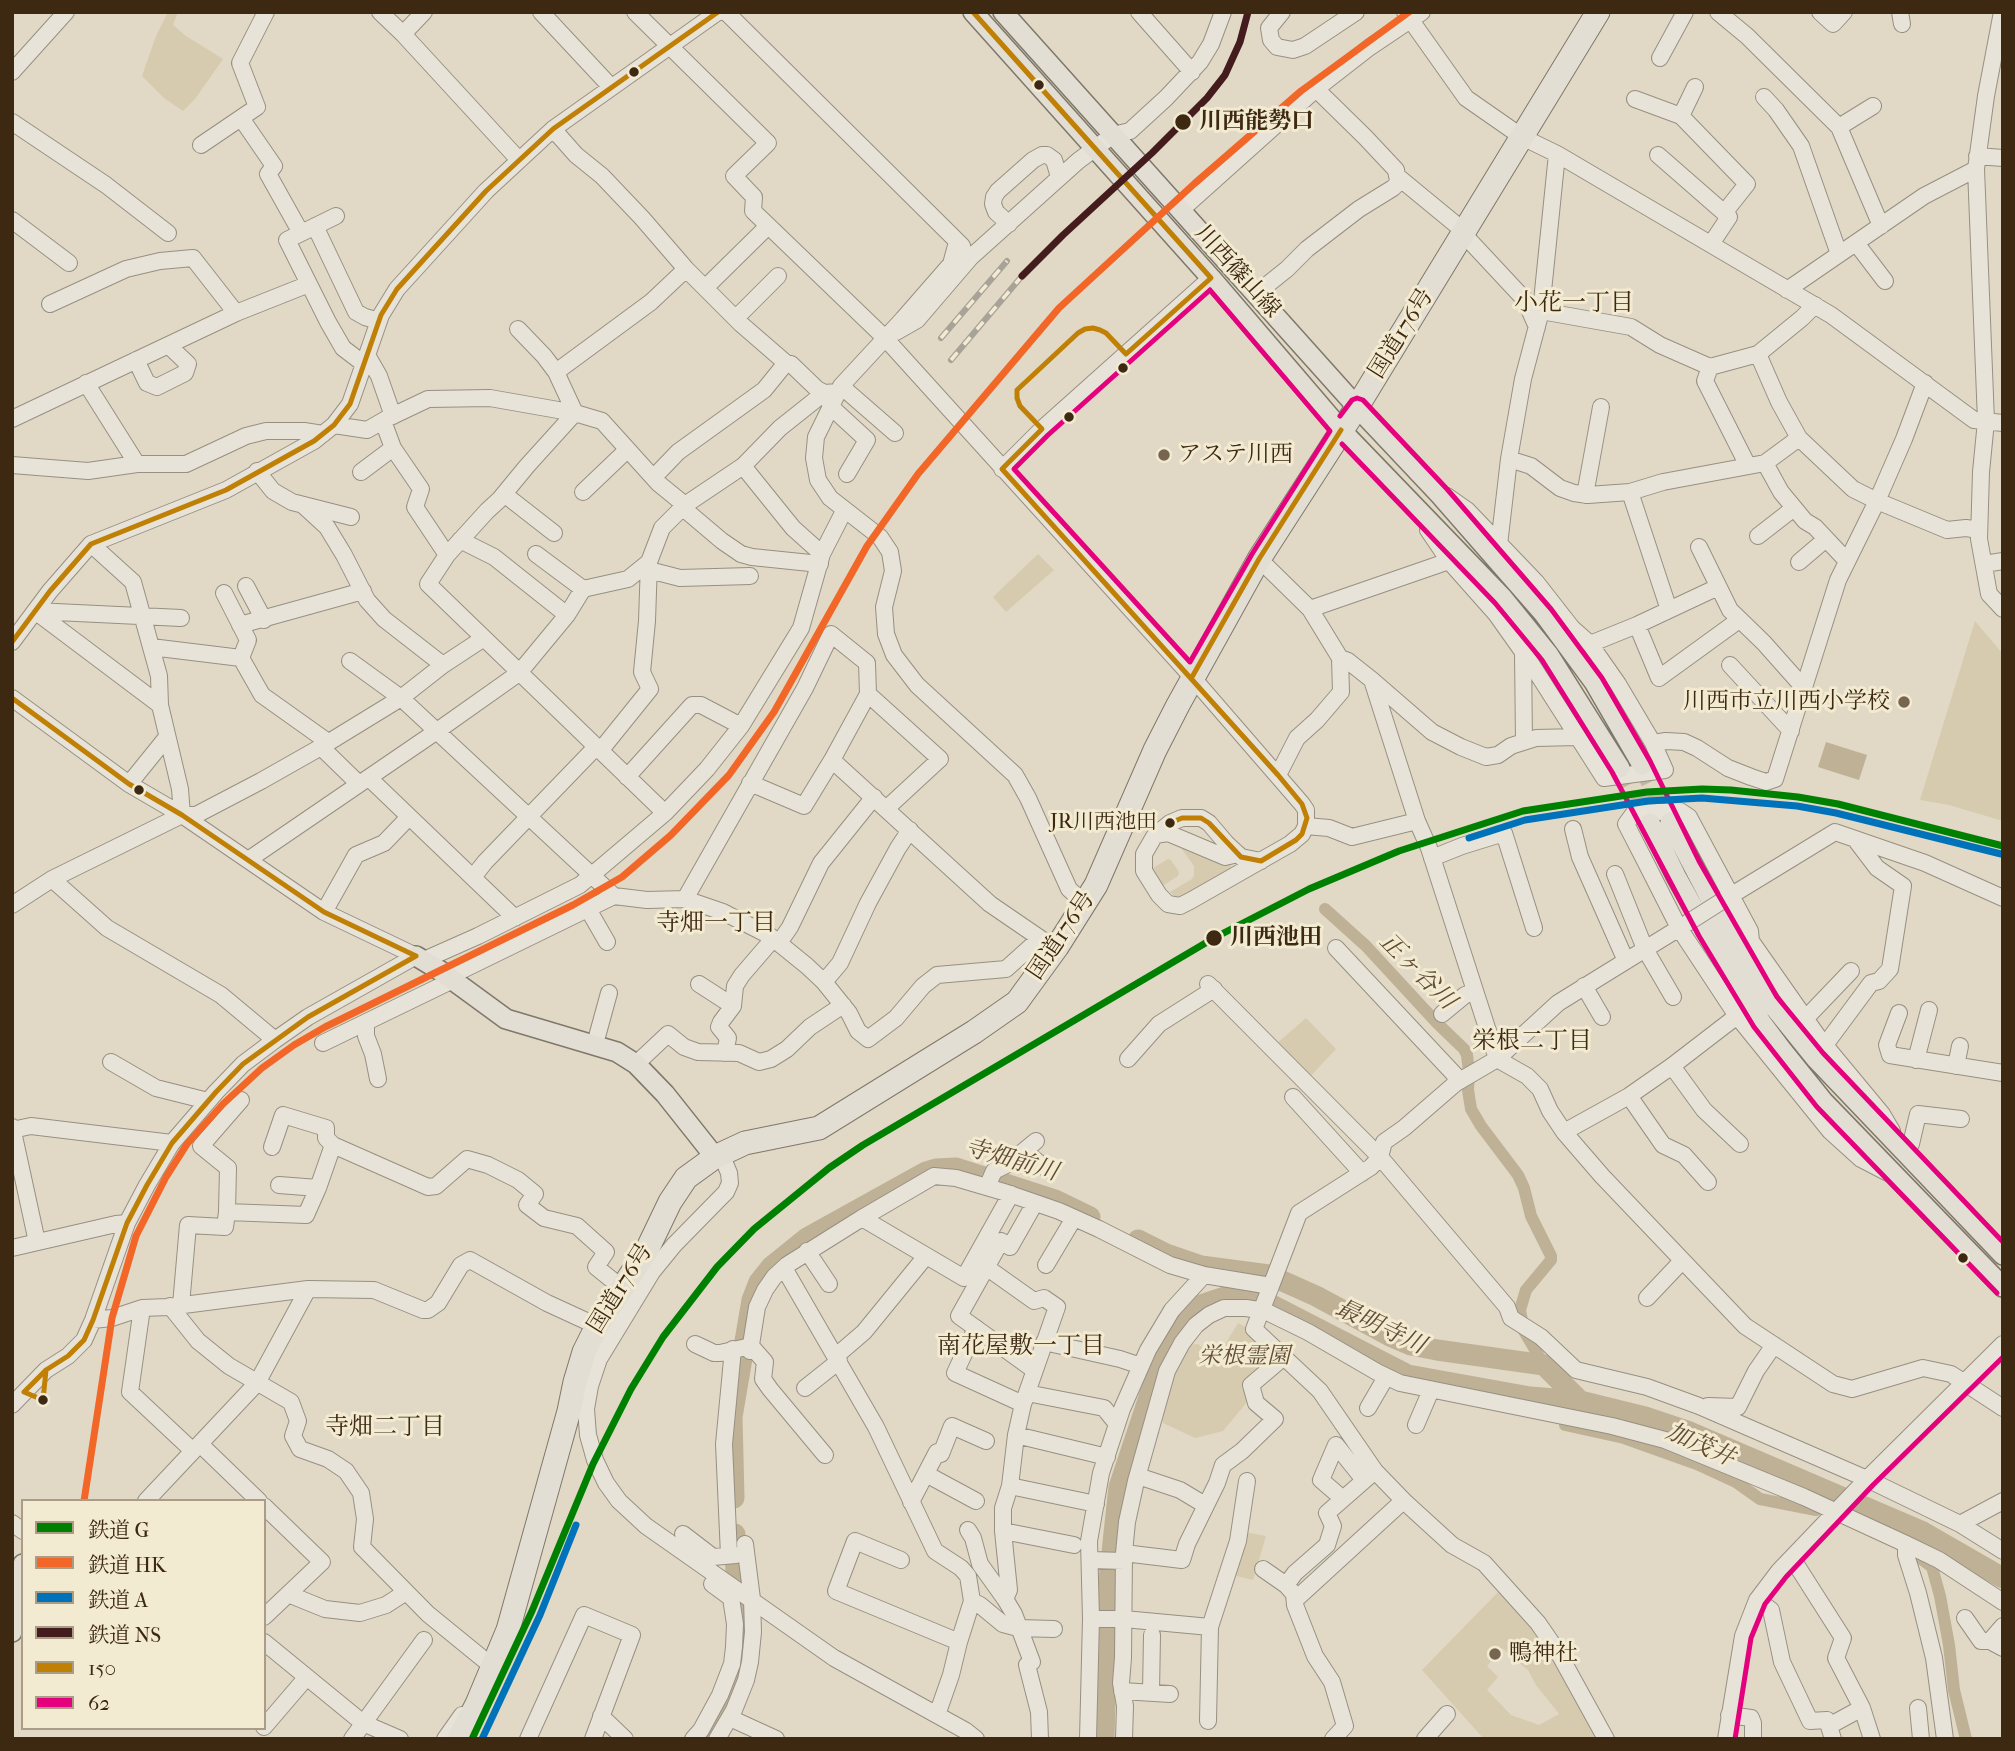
<!DOCTYPE html>
<meta charset="utf-8">
<style>
body{margin:0}
#map{position:relative;width:2015px;height:1751px;overflow:hidden;background:#e1d9c5;font-family:"IM FELL French Canon","Noto Serif JP",serif}
canvas{display:block}
.frame{position:absolute;inset:0;border:14px solid #3d2812;pointer-events:none}
.legend{position:absolute;left:21px;top:1499px;width:245px;height:231px;box-sizing:border-box;background:#f3ead2;border:2px solid #aa9c85;margin:0;padding:9px 12px;list-style:none;font-size:21px;color:#3d2812}
.legend li{display:flex;align-items:center;gap:14px;height:35px}
.legend b{width:35px;border:2px solid #aa9c85}
</style>
<div id="map">
<canvas width="2015" height="1751"></canvas>
<div class="frame"></div>
<ul class="legend">
<li><b style="height:9px;background:#008000"></b>鉄道 G</li>
<li><b style="height:9px;background:#f26627"></b>鉄道 HK</li>
<li><b style="height:9px;background:#0072ba"></b>鉄道 A</li>
<li><b style="height:9px;background:#451c1d"></b>鉄道 NS</li>
<li><b style="height:9px;background:#bf8005"></b>150</li>
<li><b style="height:9px;background:#e5007d"></b>62</li>
</ul>
</div>
<script>
const g = document.querySelector('canvas').getContext('2d');
g.lineJoin = 'round';
function fillPath(path, color) { g.fillStyle = color; g.fill(path, 'evenodd'); }
const poly = rows => new Path2D(rows.map(r => 'M' + r).join(''));
function strokePath(path, color, width, dash) { g.strokeStyle = color; g.lineWidth = width; g.lineCap = dash ? 'butt' : 'round'; g.setLineDash(dash || []); g.stroke(path); }
function drawText(font, color, halo, rows, align = 'center') {
  g.font = font + ' "IM FELL French Canon","Noto Serif JP",serif'; g.lineWidth = 6; g.setLineDash([]); g.textBaseline = 'middle'; g.strokeStyle = halo; g.fillStyle = color; for (const [text, x, y, turn = 0] of rows) {
    g.save(); g.translate(x, y); g.rotate((+turn || 0) * Math.PI / 180); g.textAlign = isNaN(turn) ? turn : align; if (halo) g.strokeText(text, 0, 0); g.fillText(text, 0, 0); g.restore();
  }
}
fillPath(poly([
 [168,12,178,12,173,25,186,36,223,59,195,99,183,111,164,98,142,76,156,36],
 [1038,554,1054,570,1006,612,993,597],
 [1975,621,2003,654,2003,821,1949,805,1920,800],
 [1184,845,1231,864,1231,867,1228,871,1181,896,1175,896,1170,892,1192,879,1194,875,1194,866,1181,848],
 [1168,859,1171,860,1179,872,1178,876,1164,885,1160,884,1152,872,1153,868],
 [1306,1018,1336,1049,1308,1079,1275,1045],
 [1238,1323,1251,1330,1279,1357,1252,1396,1223,1431,1195,1438,1163,1423,1161,1413,1171,1375,1187,1345,1198,1344,1207,1352,1226,1343],
 [1245,1532,1266,1536,1253,1580,1233,1575],
 [1501,1589,1541,1637,1603,1739,1484,1739,1422,1670],
 [1502,1648,1528,1670,1536,1685,1559,1714,1539,1725,1511,1715,1487,1690,1498,1677,1487,1666]
]), '#d7cbaf');
fillPath(poly([
 [1826,742,1867,755,1859,780,1818,767]
]), '#bfb195');
strokePath(poly([
 [1325,909,1366,946,1437,1023,1464,1049,1467,1055,1469,1072,1468,1090,1471,1109,1481,1126,1518,1175,1524,1188,1531,1216,1551,1256,1551,1260,1526,1290,1520,1310,1524,1331,1544,1365],
 [1565,1425,1624,1438,1697,1464,1736,1482,1760,1499,1816,1510],
 [1916,1555,1932,1567,1940,1596,1949,1645,1954,1690,1966,1739]
]), '#bfb195', 12);
strokePath(poly([
 [1138,1240,1166,1254,1201,1266,1269,1275,1316,1296,1390,1336,1411,1345,1437,1350,1544,1365,1580,1401],
 [734,1498,732,1417,752,1300,759,1282,771,1267,807,1238,926,1172,936,1169,956,1168,1055,1200,1090,1217],
 [703,1739,722,1714,732,1698,740,1671,742,1630,738,1582,736,1578,735,1534],
 [1104,1739,1108,1589,1119,1487,1158,1370,1173,1333,1198,1306,1234,1294,1270,1304,1408,1375,1530,1397,1580,1401,1645,1417,1687,1431,1923,1532,2003,1578]
]), '#bfb195', 21);
strokePath(poly([
 [1642,765,1670,822],
 [1620,768,1650,823]
]), '#c0b6a1', 19, [19, 10]);
const minor = poly([
 [380,12,403,34,519,160],
 [541,12,611,87],
 [635,12,768,143,734,176,754,197,753,211,885,338,1192,677,1302,804,1306,810,1306,826,1302,834,1290,844,1190,901,1180,906,1168,904,1159,895,1144,871,1144,854,1155,835,1170,823,1182,818,1201,818,1209,823,1226,843,1241,857,1261,861],
 [726,12,962,246,963,250],
 [1139,12,1192,72],
 [1282,12,1269,28,1271,40,1277,47,1293,50,1305,46,1356,12],
 [1405,12,1466,98,1522,137,1557,154,1541,311,1523,379,1509,459,1499,545],
 [1718,12,1747,36,1839,127,1881,226],
 [1820,12,1833,24,1844,12],
 [1900,12,1902,24],
 [2002,12,1986,96,1976,169,1986,421,1981,472,1979,539,1989,594,2003,609],
 [403,34,424,12],
 [1660,58,1685,12],
 [12,72,66,12],
 [1316,89,1365,137,1396,170,1397,176,1465,232,1469,240,1525,300,1537,327],
 [1764,97,1776,110,1801,146,1839,254],
 [1635,99,1681,116,1747,184,1724,213],
 [1681,116,1695,87],
 [241,118,274,166,268,174,301,233],
 [12,122,106,185,168,233],
 [1839,127,1873,106],
 [553,129,576,155,602,176,642,218,686,269,741,324,786,363,791,364,817,389,824,393],
 [201,145,257,107,240,63,266,12],
 [1557,154,1831,315,1974,420,2003,423],
 [1658,155,1729,217,1711,244],
 [1977,156,2003,158],
 [1181,210,1316,89,1370,47,1422,12],
 [336,216,287,240,328,322,343,348,364,364],
 [12,220,69,263],
 [1009,224,996,212,993,204,994,197,998,191,1033,160,1042,155,1047,155,1054,160,1059,177],
 [315,226,356,312,365,317,379,321],
 [957,242,951,264,903,319,841,386,816,437,814,458,818,480,830,498,880,537,890,552,893,571,884,607,886,634,894,655,917,685,1015,775,1028,798,1069,889,1085,904],
 [1856,243,1885,281],
 [705,288,768,226],
 [1787,290,1924,196,1976,169],
 [1257,293,1287,269,1307,249,1359,209,1393,188,1397,184,1398,178],
 [50,304,126,269,160,261,193,258,236,313],
 [1541,311,1631,327,1660,345,1710,367,1758,354,1802,318,1815,305],
 [736,318,778,276],
 [518,329,544,356,556,372],
 [896,332,917,320,971,257,1078,161,1113,135,1130,131,1166,98,1200,62,1211,44,1223,12],
 [1758,354,1779,402,1799,438,1853,489,1877,501,1947,530,1966,528,1979,530],
 [367,355,379,376,393,416],
 [136,360,147,383,157,387,185,373,188,364,168,345],
 [1710,367,1705,381,1748,466],
 [86,383,137,464],
 [841,386,895,433],
 [830,406,867,440,847,474],
 [12,419,236,313,309,284],
 [383,421,393,448,421,489,415,507,447,555],
 [334,425,367,430,388,418,428,399,490,398,575,413,602,421,658,483,685,505],
 [1509,459,1531,466,1560,488,1574,493,1588,495,1630,492,1663,482,1765,463,1799,438],
 [1765,463,1781,492,1805,521,1815,527,1847,561],
 [12,465,88,471,137,464,186,464,246,436,266,431,304,431,323,434],
 [743,466,793,528,822,554],
 [1002,469,1042,429,1211,278],
 [257,471,273,491,292,502,351,517],
 [361,472,393,448],
 [654,477,678,452,764,390,786,363],
 [583,492,627,450],
 [1630,492,1669,610],
 [504,494,554,533],
 [1585,495,1601,407],
 [303,505,327,527,344,555,367,600,384,619,443,665],
 [683,508,722,541,741,554,752,557,820,564],
 [1428,530,1449,561,1496,614,1530,662,1604,778,1665,770,1653,743,1618,684,1590,644,1572,628,1536,582,1467,510,1447,496],
 [1758,536,1794,508],
 [460,540,494,557,567,615],
 [91,544,133,582,159,676,160,705,180,789,182,815],
 [1699,547,1730,610,1764,643,1804,688],
 [536,554,583,589],
 [1259,559,1310,609,1449,561],
 [1799,562,1826,539],
 [1984,564,2003,561],
 [649,570,680,578,750,576],
 [246,586,264,620],
 [240,625,363,591],
 [1637,625,1659,678,1739,620],
 [12,642,50,591,91,544,226,490,314,441,334,425,350,404,381,315,397,289,486,191,553,129,718,12],
 [1590,644,1637,625,1718,587],
 [151,647,241,658,248,640,224,593],
 [1523,653,1524,742],
 [241,658,262,695,328,742],
 [350,661,401,698,614,896],
 [1730,665,1791,731],
 [1372,680,1432,732,1461,747,1486,757,1498,755,1511,746,1536,738,1578,737],
 [868,694,832,760,990,904,1047,943],
 [12,698,129,784,182,815,324,912,416,956],
 [160,705,35,611,181,618],
 [1653,743,1666,741,1684,742,1697,748,1728,768,1751,777,1766,782,1775,779,1838,580,1877,501,1904,439,1925,383],
 [321,747,359,784],
 [600,751,650,689,642,672,647,621,649,562],
 [1278,775,1297,738,1317,720,1341,692,1340,658,1310,609],
 [627,777,692,705,701,705,741,726],
 [369,778,515,918],
 [750,783,804,806,832,760],
 [129,784,167,737],
 [665,813,428,584,447,555,487,511,499,500,527,466,575,413,556,372,651,302,686,269],
 [1417,821,1429,848,1497,1059,1527,1076,1540,1089,1550,1111,1564,1132,1602,1176,1745,1326,1833,1384,1852,1389,1923,1368,1951,1374,2003,1408],
 [1306,826,1329,828,1352,837,1417,821,1372,680,1348,661,1340,658],
 [1573,829,1580,857,1626,961],
 [1155,835,1168,833,1225,857,1238,854],
 [1432,858,1462,846,1504,833,1534,928],
 [248,860,437,731,519,673,567,615,583,589,628,579,649,562,662,528,685,505,743,466,780,428,824,393,838,392],
 [1615,874,1645,949,1673,997],
 [474,876,485,862,596,747],
 [685,899,805,688,831,634,867,663,868,694,940,759,887,808],
 [1722,901,1835,832,1925,863,2003,898],
 [12,905,52,879],
 [588,909,607,942],
 [324,912,356,855,384,843,409,817],
 [779,943,790,927,821,863,874,797],
 [1336,948,1455,1075,1456,1083],
 [424,960,478,936,580,885,665,813,707,769,741,726,801,628,822,554,844,511],
 [448,977,614,896,647,900,685,899,723,912,770,936,807,966,824,982,849,1013,858,1031,868,1039,896,1018,923,986,937,975,1006,969,1035,943,1042,941],
 [824,982,840,963,868,903,898,848,910,830],
 [699,984,733,1006],
 [1208,984,1380,1157,1507,1307,1511,1318,1541,1337,1576,1370,1647,1387,1699,1406,1867,1479,1960,1524,2003,1551],
 [1584,986,1602,1017],
 [1899,1013,1887,1045,1890,1055,2003,1073],
 [1442,1014,1465,995,1475,991],
 [1805,1019,1851,971],
 [366,1022,366,1036,373,1054,378,1079],
 [275,1040,221,995,107,928,52,879,182,815,196,815,261,781,321,747,401,698,443,665,484,638],
 [323,1043,453,980],
 [595,1044,609,993],
 [1825,1045,1871,983,1879,981,1890,969,1903,886,1877,868,1855,839],
 [725,1053,728,1038,719,1027,721,1022,733,1006,735,986,742,975,773,939],
 [1128,1059,1159,1024,1214,989],
 [1916,1060,1929,1010],
 [111,1062,156,1088,208,1101],
 [636,1064,668,1034,684,1047,698,1052,739,1053,759,1062,771,1059,787,1049,810,1027,843,1005],
 [1672,1066,1704,1110,1740,1144],
 [1956,1066,1960,1046],
 [1629,1096,1663,1145,1684,1155,1708,1182],
 [1293,1097,1362,1173],
 [12,1127,37,1242],
 [12,1130,31,1126,172,1143],
 [1564,1132,1629,1096,1672,1066,1737,1016],
 [272,1147,283,1115,326,1128,326,1138,333,1145,428,1187,436,1186,467,1159,488,1165,518,1180,535,1194,527,1205,544,1218,577,1226,606,1252,596,1267,622,1288],
 [1904,1149,1911,1144,1918,1114,1961,1119],
 [1024,1151,1048,1170],
 [721,1154,729,1173,730,1183,726,1192,674,1245,652,1272,599,1359,590,1386,586,1409,588,1435,595,1460,606,1483,619,1501,646,1526,834,1658,966,1731,976,1739],
 [1888,1173,1861,1159,1830,1131,1737,1016,1679,928,1644,859,1626,824,1634,813,1680,811,1689,817,1750,931,1751,941,1819,1038,1882,1114,1892,1131],
 [279,1185,318,1188,333,1145],
 [987,1187,994,1171,1008,1164,1036,1141],
 [227,1212,228,1168,201,1146,241,1100],
 [862,1218,964,1278,1011,1194],
 [12,1248,116,1224,127,1223],
 [807,1251,829,1284],
 [1046,1265,1074,1218],
 [986,1267,1034,1301,1044,1298,1057,1307,1023,1404,1016,1435,1010,1486,1003,1508,1003,1531,1009,1590,1005,1599,1014,1614,1032,1662,1027,1665,1039,1712,1040,1739],
 [784,1268,876,1427,935,1551,961,1568,968,1576,972,1601,959,1642],
 [1271,1286,1254,1329,1320,1391,1375,1471,1406,1503,1452,1545,1484,1563,1538,1623,1558,1652,1606,1739],
 [1647,1298,1682,1261],
 [181,1305,188,1225,225,1227,227,1212,306,1215,318,1188],
 [170,1306,198,1341,229,1366,291,1402,298,1421,293,1436,300,1449,328,1459,346,1471,361,1493,365,1519,362,1547,428,1614,493,1667],
 [142,1308,130,1392,193,1451],
 [93,1320,112,1318,142,1308,168,1307,308,1289,374,1290,423,1310,428,1310,438,1303,461,1265,470,1260,547,1303,597,1326],
 [976,1328,955,1373,1023,1404],
 [1044,1342,1120,1359,1141,1366],
 [695,1344,714,1353,720,1353,751,1346,765,1362,763,1379,770,1389,825,1455],
 [750,1351,757,1307,765,1290,774,1277,787,1265,862,1218,934,1176,956,1178,1007,1193,1059,1211,1099,1229,1170,1265,1204,1275,1271,1286,1299,1213,1371,1167,1380,1157,1384,1142,1404,1128,1456,1083,1497,1059,1558,1003,1689,922],
 [836,1356,864,1332,926,1256],
 [1034,1370,959,1316,1001,1241,1010,1247,1035,1203],
 [805,1388,839,1361],
 [1027,1393,1104,1408,1117,1424],
 [12,1405,46,1370,68,1356,84,1340,93,1320,127,1223,147,1185,172,1143,216,1092,243,1064,275,1040,308,1017,416,956],
 [1708,1406,1738,1407,1756,1371,1774,1345],
 [1368,1408,1386,1377],
 [1416,1425,1431,1390],
 [1016,1435,1107,1457],
 [200,1444,259,1501],
 [926,1474,976,1501],
 [1138,1476,1180,1490,1205,1505],
 [1010,1486,1096,1504],
 [1343,1499,1321,1480,1336,1445,1364,1480],
 [146,1501,257,1383,308,1289],
 [911,1502,937,1452,941,1454,952,1426,986,1441],
 [264,1506,322,1562,264,1617],
 [12,1523,23,1531],
 [1960,1524,2003,1501],
 [968,1530,973,1538,980,1564,1005,1599],
 [1003,1531,1074,1545],
 [683,1534,713,1557,736,1555],
 [1906,1544,1906,1555,1918,1593,1934,1658,1945,1739],
 [1124,1553,1182,1560,1187,1544,1217,1483,1223,1465,1242,1451,1275,1419,1256,1403,1251,1385,1284,1357],
 [729,1555,724,1444,733,1349],
 [1792,1558,1843,1638,1836,1658,1862,1708,1872,1739],
 [901,1560,855,1541,836,1591,959,1642,951,1675,937,1715],
 [1090,1560,1124,1561],
 [1263,1569,1286,1585,1294,1594,1295,1605,1315,1656,1332,1682,1345,1726,1333,1739],
 [1286,1585,1295,1573,1327,1545,1333,1526,1327,1513,1375,1471],
 [288,1594,325,1609,360,1613,386,1605,406,1592],
 [1295,1600,1403,1501],
 [1757,1600,1771,1610,1782,1662,1810,1721,1827,1720,1833,1739],
 [972,1601,980,1605,1003,1624,1018,1628,1054,1629],
 [1965,1618,1981,1641,1990,1641],
 [1091,1619,1124,1619,1210,1627],
 [2003,1626,1990,1641,2003,1648],
 [264,1642,363,1723,400,1739],
 [1122,1691,1170,1694],
 [1151,1692,1152,1635],
 [1918,1708,1921,1739],
 [1729,1715,1751,1718,1753,1723,1753,1739],
 [601,1716,625,1739],
 [730,1718,776,1739],
 [1208,1721,1210,1627,1238,1541,1247,1481],
 [1829,1726,1862,1708],
 [264,1727,306,1678],
 [352,1739,424,1640],
 [445,1739,462,1715],
 [528,1739,584,1615,632,1635,593,1739],
 [693,1739,701,1730,720,1695,732,1664,734,1647,735,1624,731,1598,712,1584],
 [717,1739,734,1710,746,1680,750,1662,753,1632,752,1599,745,1544],
 [1088,1739,1091,1619,1089,1541,1101,1473,1122,1409,1148,1350,1172,1310,1204,1275],
 [1124,1739,1125,1706,1121,1683,1123,1658,1124,1553,1127,1522,1136,1481,1167,1371,1182,1343,1196,1325,1209,1315,1224,1308,1246,1308,1265,1311,1308,1332,1377,1372,1400,1383,1612,1426,1665,1440,1804,1497,1906,1544,1939,1560,2003,1602],
 [1425,1739,1447,1714],
 [1726,1739,1743,1636,1757,1600,1779,1571,1867,1479,2003,1344]
]);
const major = poly([
 [973,12,1211,278,1341,430,1502,597,1549,655,1620,768],
 [1003,12,1357,407,1440,495,1544,614,1594,682,1642,765],
 [1670,822,1721,919,1770,1002,1816,1059,2003,1255],
 [1650,823,1676,876,1707,932,1761,1022,1782,1050,1823,1101,2003,1287],
 [416,956,439,970,506,1019,617,1052,636,1064,665,1094,715,1157],
 [12,1632,23,1564]
]);
const highway = poly([
 [459,1739,477,1704,508,1630,569,1411,575,1382,584,1352,597,1326,647,1250,670,1202,686,1178,715,1157,745,1143,819,1128,974,1032,1017,1002,1057,947,1096,885,1155,750,1178,705,1259,559,1357,407,1598,12]
]);
strokePath(minor, '#979082', 18);
strokePath(major, '#7f786a', 22);
strokePath(highway, '#7f786a', 25);
strokePath(minor, '#e7e3d9', 16);
strokePath(major, '#e3ded3', 19);
strokePath(highway, '#e3ded3', 23);
const rail = poly([
 [941,338,1007,261],
 [951,360,1022,276]
]);
strokePath(rail, '#a8a399', 6);
strokePath(rail, '#f3ead2', 3.5, [10]);
const minorBridge = poly([
 [1689,922,1722,901]
]);
strokePath(minorBridge, '#979082', 18, []);
strokePath(minorBridge, '#e7e3d9', 16);
strokePath(poly([
 [973,12,1211,278,1126,354,1106,333,1100,330,1093,328,1085,329,1078,333,1017,390,1017,398,1020,406,1042,429,1002,469,1278,775,1302,804,1307,818,1302,834,1296,840,1261,861,1241,857,1209,823,1201,818,1182,818,1170,823],
 [12,642,50,591,91,544,226,490,314,441,334,425,350,404,381,315,397,289,486,191,553,129,718,12],
 [1192,677,1259,559,1341,430],
 [12,698,129,784,182,815,324,912,416,956],
 [46,1370,43,1400,24,1392,46,1370],
 [46,1370,68,1356,84,1340,93,1320,127,1223,147,1185,172,1143,216,1092,243,1064,308,1017,416,956]
]), '#bf8005', 5);
strokePath(poly([
 [1210,290,1330,431,1252,554,1190,662,1014,469,1048,435,1210,290],
 [1340,416,1352,400,1357,398,1363,400,1447,489,1551,609,1602,678,1650,761,1699,861,1777,997,1823,1053,2003,1242],
 [1342,444,1495,603,1542,660,1612,772,1699,936,1754,1027,1817,1107,1997,1293],
 [1735,1739,1751,1638,1765,1604,1786,1577,1873,1485,2003,1357]
]), '#e5007d', 5);
strokePath(poly([
 [472,1739,532,1611,593,1464,631,1389,663,1337,717,1267,754,1229,829,1168,863,1145,1214,938,1309,889,1399,851,1523,811,1647,792,1702,789,1731,790,1798,797,1838,804,2003,846]
]), '#008000', 7);
strokePath(poly([
 [84,1501,112,1318,136,1236,166,1177,187,1144,223,1104,262,1068,294,1045,325,1027,573,905,622,877,671,835,729,775,774,712,867,546,918,474,1059,308,1194,184,1301,91,1409,12]
]), '#f26627', 7);
strokePath(poly([
 [1469,838,1525,820,1648,801,1702,798,1797,806,1836,813,2001,854],
 [482,1739,540,1615,576,1525]
]), '#0072ba', 7);
strokePath(poly([
 [1022,276,1063,235,1152,153,1207,98,1225,75,1240,42,1248,12]
]), '#451c1d', 7);
for (const [x, y, r, color] of [
 [634,72,6,"#3d2812"],
 [1039,85,6,"#3d2812"],
 [1183,122,9,"#3d2812"],
 [1123,368,6,"#3d2812"],
 [1069,417,6,"#3d2812"],
 [1164,455,7,"#766651"],
 [1904,702,7,"#766651"],
 [139,790,6,"#3d2812"],
 [1170,823,6,"#3d2812"],
 [1214,938,9,"#3d2812"],
 [1963,1258,6,"#3d2812"],
 [43,1400,6,"#3d2812"],
 [1495,1654,7,"#766651"]
]) { const dot = new Path2D(); dot.arc(x, y, r, 0, 2 * Math.PI); g.fillStyle = color; g.fill(dot); strokePath(dot, '#f3ead2', 2.5); }
drawText('21px', '#3d2812', '#f3ead2', [
 ["JR川西池田",1157,823]
], 'right');
drawText('bold 23px', '#3d2812', '#f3ead2', [
 ["川西能勢口",1199,122],
 ["川西池田",1230,938]
], 'left');
drawText('23px', '#3d2812', '#f3ead2', [
 ["川西篠山線",1237,272,48],
 ["国道176号",1402,334,-58],
 ["国道176号",1062,936,-56],
 ["国道176号",621,1289,-58]
]);
drawText('23px', '#3d2812', '#f3ead2', [
 ["アステ川西",1178,455],
 ["川西市立川西小学校",1890,702,"right"],
 ["鴨神社",1509,1654]
], 'left');
drawText('italic 23px', '#614e35', '#f3ead2', [
 ["栄根霊園",1244,1357]
]);
drawText('24px', '#3d2812', '#f3ead2', [
 ["小花一丁目",1574,304],
 ["寺畑一丁目",716,924],
 ["栄根二丁目",1532,1042],
 ["南花屋敷一丁目",1021,1347],
 ["寺畑二丁目",385,1428]
]);
drawText('italic 24px', '#604c33', '#f3ead2', [
 ["正ヶ谷川",1417,972,45],
 ["寺畑前川",1011,1161,16],
 ["最明寺川",1380,1328,25],
 ["加茂井",1700,1446,24]
]);
</script>
